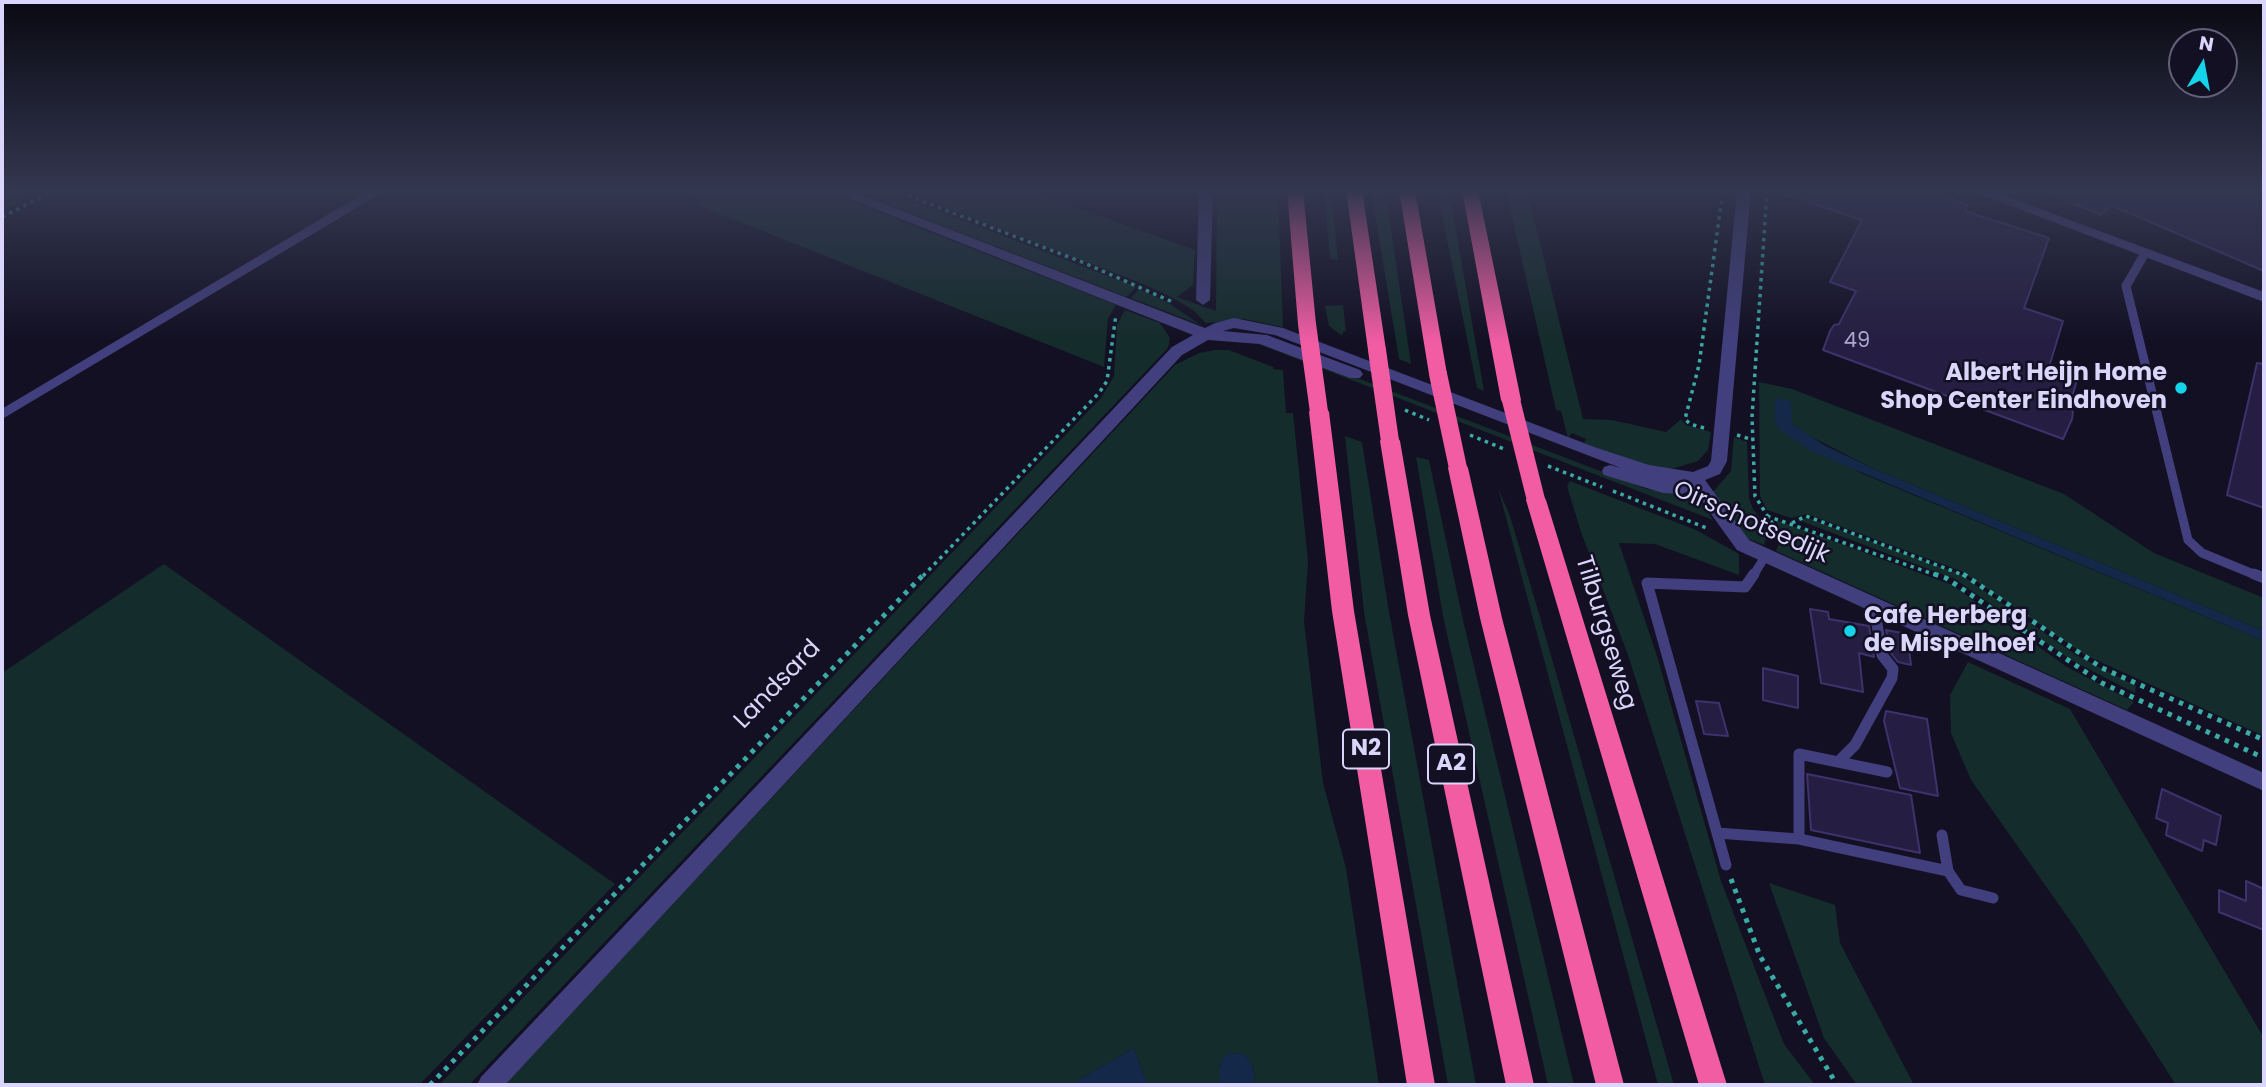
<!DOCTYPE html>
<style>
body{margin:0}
#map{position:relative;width:2266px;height:1087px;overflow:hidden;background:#131023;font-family:Poppins,sans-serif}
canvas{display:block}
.frame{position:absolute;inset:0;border:4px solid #dad6fb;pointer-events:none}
.north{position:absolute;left:2168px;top:28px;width:70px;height:70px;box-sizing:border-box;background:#131023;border:2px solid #635f79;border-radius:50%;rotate:10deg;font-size:19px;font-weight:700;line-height:28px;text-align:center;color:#dad6fb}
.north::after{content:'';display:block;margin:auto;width:24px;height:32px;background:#15d3e9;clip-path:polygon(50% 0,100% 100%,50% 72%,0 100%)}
</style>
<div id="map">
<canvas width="2266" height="1087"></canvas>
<div class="frame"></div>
<div class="north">N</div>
</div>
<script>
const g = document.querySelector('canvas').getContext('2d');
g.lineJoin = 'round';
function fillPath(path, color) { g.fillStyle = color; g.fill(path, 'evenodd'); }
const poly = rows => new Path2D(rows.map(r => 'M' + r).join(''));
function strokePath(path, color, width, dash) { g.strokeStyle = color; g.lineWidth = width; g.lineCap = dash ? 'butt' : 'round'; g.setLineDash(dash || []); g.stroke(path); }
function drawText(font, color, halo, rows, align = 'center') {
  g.font = font + ' Poppins,sans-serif'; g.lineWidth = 5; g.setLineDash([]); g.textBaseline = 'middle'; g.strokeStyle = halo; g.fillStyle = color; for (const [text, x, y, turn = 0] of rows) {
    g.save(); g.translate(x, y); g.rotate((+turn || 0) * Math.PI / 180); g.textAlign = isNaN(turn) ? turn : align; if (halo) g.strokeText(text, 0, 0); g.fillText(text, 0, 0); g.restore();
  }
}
fillPath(poly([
 [2,190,43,190,2,211],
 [679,190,822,190,1116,305,1108,318,1104,367,695,204,701,199],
 [851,190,885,190,1136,287,1127,297],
 [901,190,1026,190,1195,250,1193,285,1177,297,1216,311,1217,190,1278,190,1283,327,1244,319,1206,323,1193,310,1173,298,1143,284],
 [1324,190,1331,190,1338,260,1330,259],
 [1371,190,1385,190,1411,364,1399,359],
 [1437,190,1449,190,1484,391,1477,388],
 [1506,190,1527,190,1583,419,1612,420,1666,432,1681,419,1686,425,1711,432,1708,450,1698,461,1671,469,1649,467,1584,444,1586,439,1572,433,1568,438,1561,411,1556,410],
 [1139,289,1167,302,1201,325,1131,298],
 [1343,305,1346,331,1343,332,1342,336,1329,326,1325,306],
 [1125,310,1160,323,1170,338,1168,348,469,1085,439,1085,1101,398,1114,376,1117,325],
 [1256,343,1279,348,1647,489,1691,496,1702,503,1713,520],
 [1215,350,1229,350,1273,367,1273,369,1283,370,1286,413,1293,413,1308,561,1304,622,1323,783,1346,868,1379,1085,1252,1085,1255,1076,1252,1065,1244,1054,1230,1053,1222,1059,1220,1068,1220,1085,1147,1085,1134,1048,1070,1085,504,1085,1175,365,1199,353],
 [1759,382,1792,389,2064,494,2154,553,2264,598,2264,631,1872,468,1804,433,1792,424,1789,408,1782,399,1775,400,1775,422,1861,473,2264,641,2264,736,2085,655,1961,571,1807,514,1791,518,1767,510,1760,496],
 [1345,436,1362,442,1389,612,1476,1085,1448,1085,1364,612],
 [1734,437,1747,442,1749,498,1753,509,1769,529,1764,545,1746,538,1713,492,1731,471],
 [1416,457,1429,460,1462,616,1574,1085,1548,1085,1443,616],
 [1570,481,1696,530,1739,554,1739,575,1655,544,1619,543,1657,656,1721,881,1784,1044,1815,1085,1765,1085,1628,655,1581,532,1567,486],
 [1498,488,1510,516,1540,617,1674,1085,1658,1085],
 [1808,518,1960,574,2076,655,2136,686,2135,693,2071,660,1955,579,1798,520],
 [1776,520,1952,585,2067,667,2134,702,2127,710,1776,551,1782,535],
 [164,564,615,884,419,1085,2,1085,2,673],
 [1968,662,2070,709,2264,1038,2264,1085,2176,1085,2076,929,1971,780,1951,733,1950,695],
 [1769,883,1835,905,1840,943,1914,1085,1857,1085,1824,1038]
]), '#142c2b');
fillPath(poly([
 [1777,398,1791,401,1792,424,1824,445,1872,468,2264,631,2264,641,1813,452,1780,430,1775,422,1775,400],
 [1134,1048,1147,1085,1070,1085],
 [1229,1053,1244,1054,1252,1065,1255,1076,1252,1085,1220,1085,1220,1068,1222,1059]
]), '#142949');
const building = poly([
 [1783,190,1928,190,1967,205,1965,211,2049,238,2024,308,2063,321,2049,367,2078,377,2069,407,2073,412,2072,419,2063,439,1823,350,1830,331,1834,325,1839,324,1856,291,1830,282,1862,220,1783,194,1783,190],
 [2040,190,2264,190,2264,271,2111,205,2101,215,2040,190],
 [2257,363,2264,364,2264,508,2227,495,2257,363],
 [1810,609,1828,612,1829,619,1869,626,1874,657,1859,653,1863,692,1821,683,1810,609],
 [1886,630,1907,634,1911,665,1898,662,1890,652,1886,630],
 [1763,668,1798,676,1798,708,1763,700,1763,668],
 [1696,701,1719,703,1728,736,1704,734,1696,701],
 [1886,711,1927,719,1938,796,1900,788,1884,721,1886,711],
 [1807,774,1911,795,1920,853,1811,830,1807,774],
 [2162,789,2221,816,2216,845,2204,840,2202,851,2166,835,2168,823,2156,818,2162,789],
 [2246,881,2264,889,2264,930,2219,912,2219,890,2246,901,2246,881]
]);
fillPath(building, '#251e42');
strokePath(building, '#3e326c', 2);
strokePath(poly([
 [893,190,1082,262,1175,303],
 [1767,190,1752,417,1755,496,1772,523,1772,540],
 [2,217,55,190],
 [1405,410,1429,420],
 [1704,428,1690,424,1685,419,1699,365,1723,190],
 [1470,435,1504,449],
 [1737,435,1753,440],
 [1548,466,1602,487],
 [1613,491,1709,529],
 [1767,516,1939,576],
 [1792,523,1806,516,1966,576],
 [923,576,1099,393,1107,381,1116,314]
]), '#3aaba5', 3.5, [3.5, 4.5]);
strokePath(poly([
 [1934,574,1946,578,2102,683,2264,758],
 [1963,574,2102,668,2264,740],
 [1731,879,1760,956,1837,1085],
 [430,1085,924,574]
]), '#3aaba5', 5, [4.5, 6]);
strokePath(poly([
 [2145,253,2126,286,2188,540,2202,553,2258,576],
 [2,414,378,190],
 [1753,576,1766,555]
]), '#423f7e', 9);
strokePath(poly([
 [2254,574,2264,578],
 [1838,762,1855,745,1892,678,1893,669,1882,655,1874,605],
 [1717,833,1799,839,1948,871,1961,890,1993,898],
 [1942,835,1948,871],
 [1799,839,1799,754,1887,772],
 [1726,865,1647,583,1745,587,1754,574]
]), '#423f7e', 11);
fillPath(poly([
 [828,190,848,190,1205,328,1215,323,1234,318,1283,328,1597,448,1649,465,1693,472,1708,466,1711,461,1737,190,1751,190,1727,461,1720,474,1705,480,1749,540,2264,773,2264,791,1737,550,1693,489,1682,494,1663,493,1604,475,1602,471,1604,467,1610,465,1621,468,1275,335,1234,328,1223,331,1267,335,1360,370,1363,374,1360,378,1350,378,1260,344,1208,340,1182,355,505,1085,477,1085,481,1077,1172,347,1193,335,828,190],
 [1199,190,1213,190,1210,300,1203,305,1196,300,1199,190],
 [1969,190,1989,190,2264,292,2264,302,1969,190]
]), '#423f7e');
fillPath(poly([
 [1287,190,1303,190,1316,324,1307,330,1298,324,1287,190],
 [1346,190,1362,190,1386,350,1383,354,1377,356,1371,354,1368,350,1346,190],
 [1399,190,1415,190,1447,374,1445,378,1438,380,1431,378,1429,374,1399,190],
 [1462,190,1478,190,1521,400,1518,405,1511,407,1504,405,1501,400,1462,190],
 [1319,405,1326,407,1329,412,1354,611,1435,1085,1407,1085,1332,611,1309,412,1312,407,1319,405],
 [1390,434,1397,436,1400,441,1430,615,1534,1085,1506,1085,1408,615,1380,441,1383,436,1390,434],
 [1458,461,1465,463,1468,468,1502,618,1624,1085,1596,1085,1480,618,1448,468,1451,463,1458,461],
 [1536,492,1543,495,1546,500,1727,1085,1699,1085,1526,500,1529,495,1536,492]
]), '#f15ca3');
strokePath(poly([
 [1307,324,1319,412],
 [1377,350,1390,441],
 [1438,374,1458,468],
 [1511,400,1536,500]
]), '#f15ca3', 18);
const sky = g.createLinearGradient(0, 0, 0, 342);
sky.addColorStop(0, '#0a0913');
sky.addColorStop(0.56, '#333750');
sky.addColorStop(1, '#33375000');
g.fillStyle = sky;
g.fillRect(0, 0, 2266, 342);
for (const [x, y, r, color] of [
 [2181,388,7,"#15d3e9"],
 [1850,631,7,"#15d3e9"]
]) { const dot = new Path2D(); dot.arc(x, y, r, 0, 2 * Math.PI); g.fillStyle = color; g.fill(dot); strokePath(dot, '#131023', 2.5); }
drawText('21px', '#ada8cd', null, [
 ["49",1857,342]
]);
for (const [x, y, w] of [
 [1366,749,46],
 [1451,764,46]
]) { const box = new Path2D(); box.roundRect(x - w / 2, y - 19.5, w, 39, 5); g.fillStyle = '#131023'; g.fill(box); strokePath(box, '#dad6fb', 2); }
drawText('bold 23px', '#dad6fb', null, [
 ["N2",1366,749],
 ["A2",1451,764]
]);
drawText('bold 24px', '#dad6fb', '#131023', [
 ["Albert Heijn Home",2167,374],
 ["Shop Center Eindhoven",2167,402],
 ["Cafe Herberg",1864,617,"left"],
 ["de Mispelhoef",1864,645,"left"]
], 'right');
drawText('24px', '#dad6fb', '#131023', [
 ["Oirschotsedijk",1751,523,24],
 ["Tilburgseweg",1605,633,73],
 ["Landsard",778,685,-46]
]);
</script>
